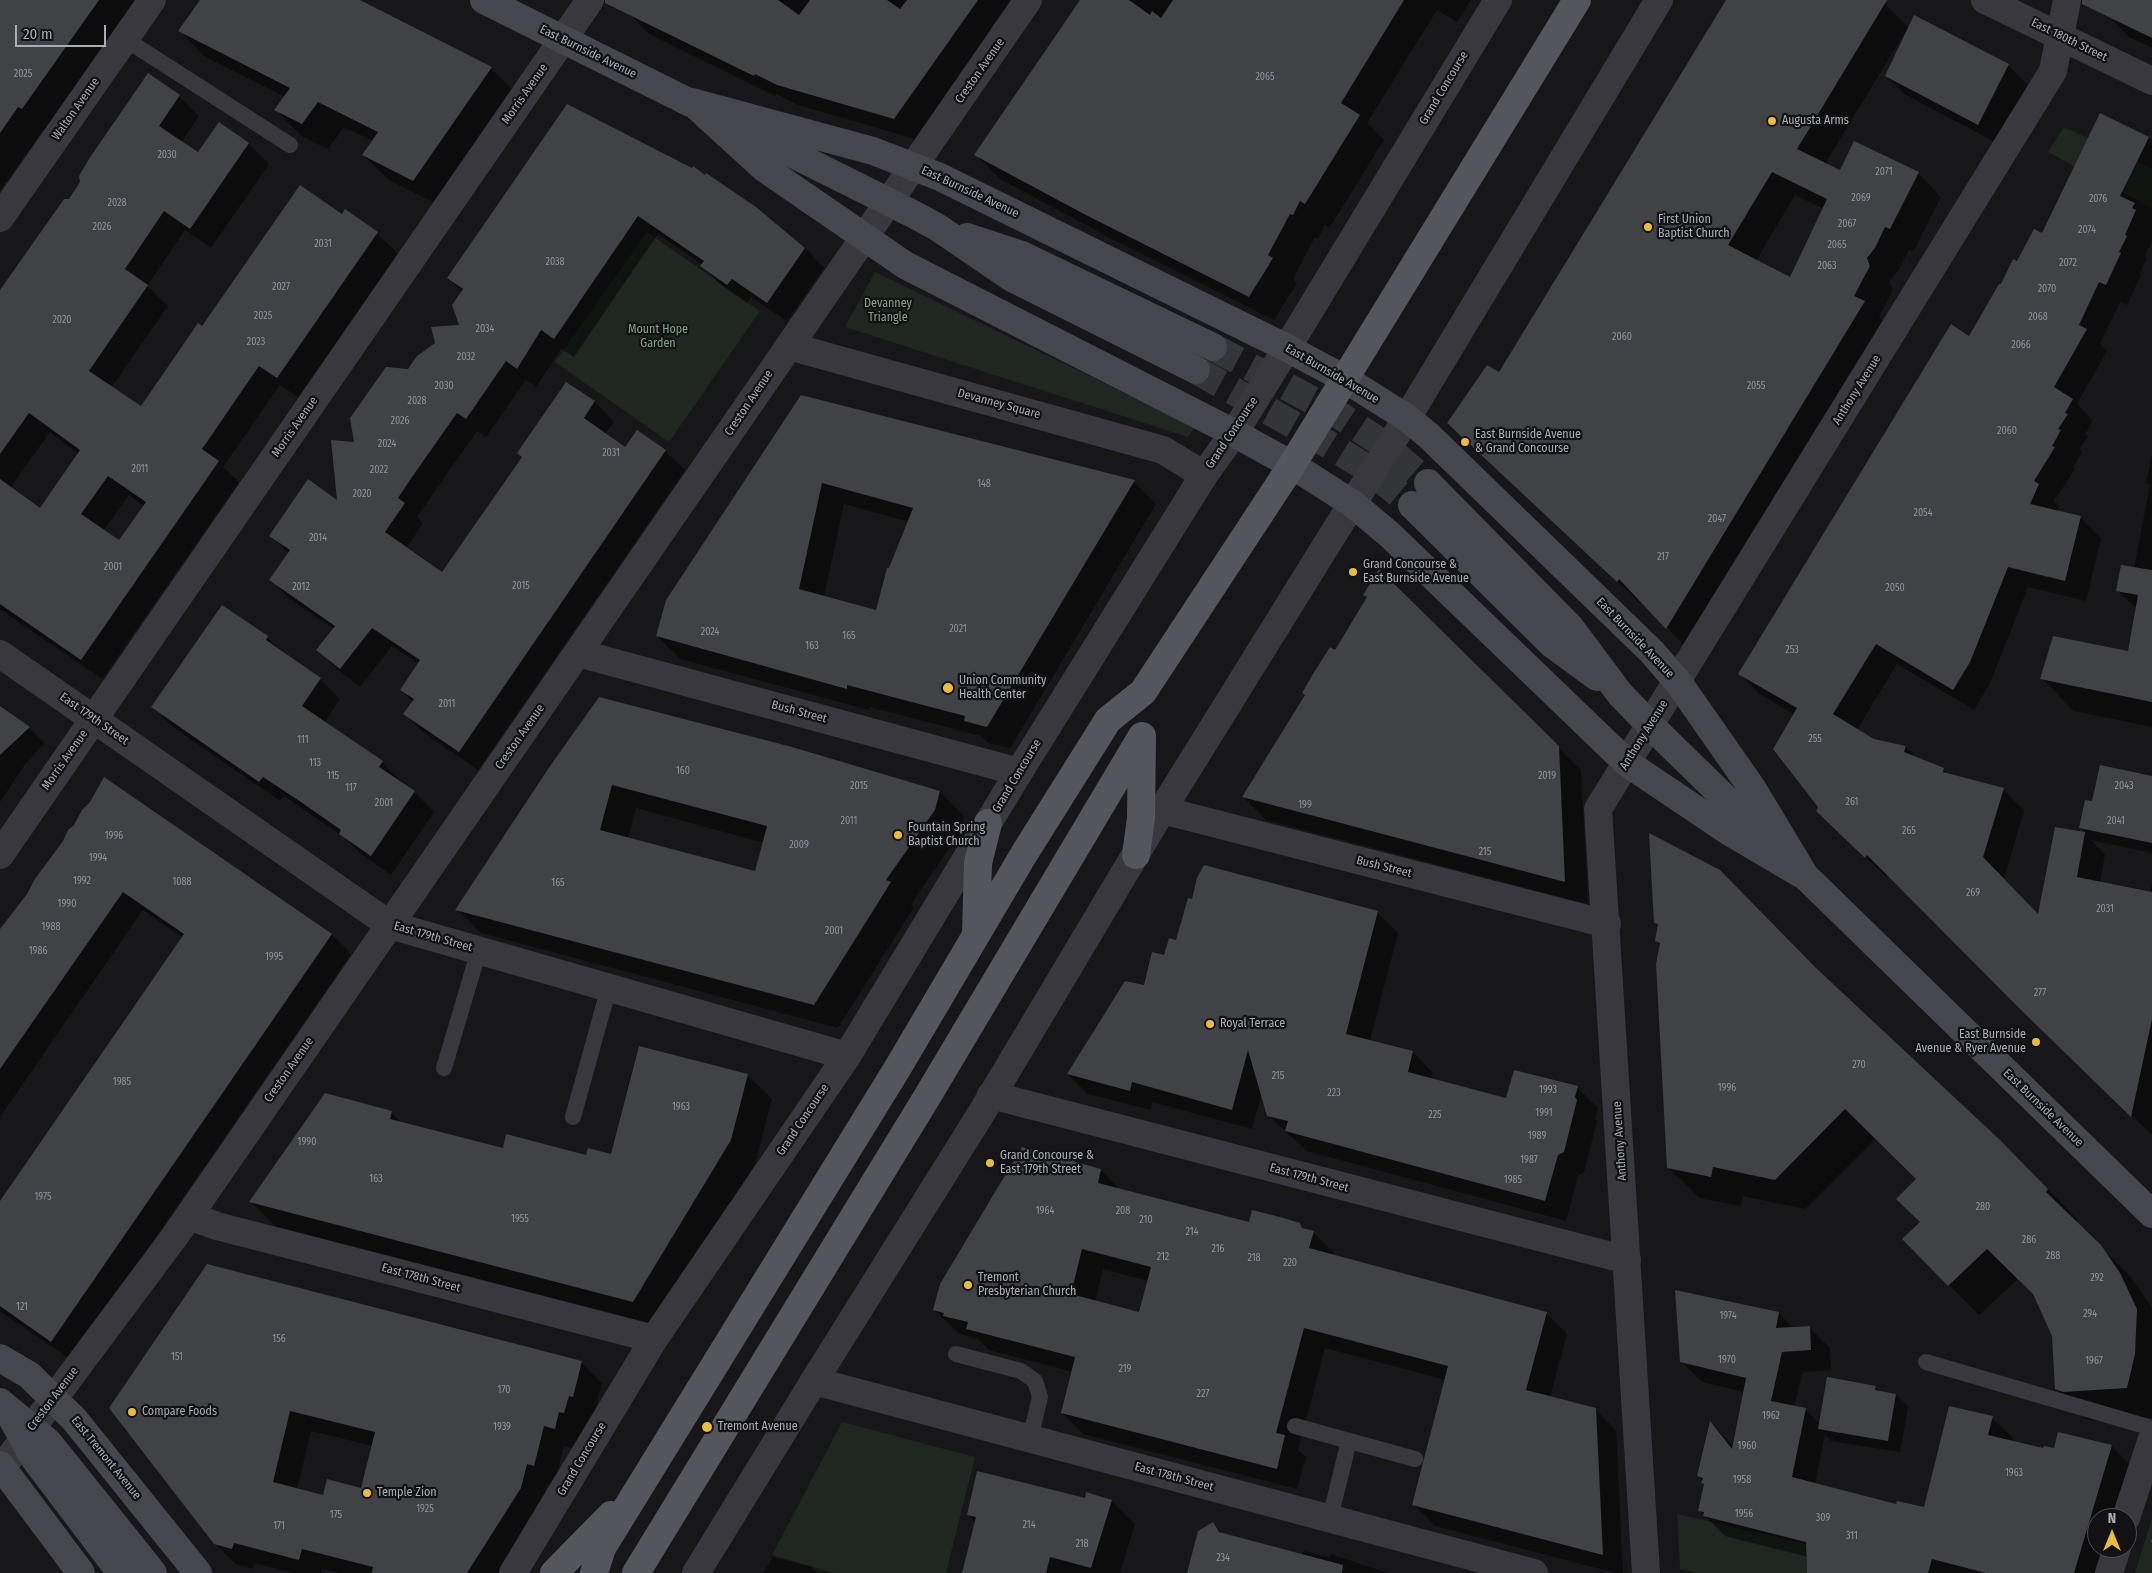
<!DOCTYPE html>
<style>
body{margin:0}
#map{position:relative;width:2152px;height:1573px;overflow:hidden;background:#171719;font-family:"Fira Sans Condensed",sans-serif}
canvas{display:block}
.north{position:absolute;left:2087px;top:1508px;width:50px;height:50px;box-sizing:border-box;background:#121214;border:1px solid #4e5056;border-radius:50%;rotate:0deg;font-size:14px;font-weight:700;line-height:20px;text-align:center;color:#a9adb8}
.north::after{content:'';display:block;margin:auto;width:18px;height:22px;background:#ecbd3b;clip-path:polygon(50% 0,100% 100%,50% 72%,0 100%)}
.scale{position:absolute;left:15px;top:25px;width:91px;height:22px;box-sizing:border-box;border:2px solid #a9adb8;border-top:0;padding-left:6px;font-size:15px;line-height:18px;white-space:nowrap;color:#a9adb8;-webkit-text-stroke:4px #121214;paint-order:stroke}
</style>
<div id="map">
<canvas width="2152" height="1573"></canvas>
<div class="north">N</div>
<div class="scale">20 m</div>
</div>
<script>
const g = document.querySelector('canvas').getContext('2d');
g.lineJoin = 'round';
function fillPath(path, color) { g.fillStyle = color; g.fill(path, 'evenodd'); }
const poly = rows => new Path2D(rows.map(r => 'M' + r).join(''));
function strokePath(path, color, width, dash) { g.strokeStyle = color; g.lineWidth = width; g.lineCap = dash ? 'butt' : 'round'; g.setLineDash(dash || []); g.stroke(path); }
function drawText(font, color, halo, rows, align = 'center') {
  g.font = font + ' "Fira Sans Condensed",sans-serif'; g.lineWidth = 4.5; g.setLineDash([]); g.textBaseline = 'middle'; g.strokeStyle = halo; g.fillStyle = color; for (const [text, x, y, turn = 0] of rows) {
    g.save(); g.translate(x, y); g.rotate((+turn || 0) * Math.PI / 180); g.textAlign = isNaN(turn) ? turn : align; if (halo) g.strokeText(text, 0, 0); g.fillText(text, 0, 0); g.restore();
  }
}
fillPath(poly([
 [2064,127,2152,169,2152,208,2048,152],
 [647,232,760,311,669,442,555,362],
 [875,272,1176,418,1194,428,1188,437,845,327],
 [842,1422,975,1457,946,1573,834,1573,772,1555],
 [1677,1514,1806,1544,1807,1573,1695,1573,1680,1569],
 [2152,1518,2152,1573,2135,1573]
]), '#1f2720');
fillPath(poly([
 [0,0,139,0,46,132,43,130,0,191],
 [202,0,357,0,491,68,516,93,439,205,389,180,363,155,373,141,344,127,328,149,301,136,276,110,285,97,205,57,180,31],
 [638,0,1012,0,915,139,798,105,776,94,775,96,649,34,629,13],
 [1082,0,1471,0,1457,22,1437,10,1367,123,1384,140,1330,227,1325,225,1318,239,1315,237,1293,279,1297,283,1274,320,1110,238,1000,179,976,155],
 [1728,0,1876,0,1885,4,1909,28,1915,17,2008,65,2028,85,1997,143,1906,95,1886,76,1907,33,1905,32,1825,164,1841,172,1918,173,1941,197,1913,252,1909,250,1898,271,1889,282,1893,290,1879,317,1887,325,1690,651,1642,602,1641,604,1472,446,1499,374],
 [1795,195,1824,209,1790,278,1756,261],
 [2113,0,2152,0,2152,48,2129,37,2109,16],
 [179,96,199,116,181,143,198,154,249,144,269,164,211,248,185,230,147,286,168,306,111,388,141,408,202,328,345,211,377,233,398,254,298,397,280,385,223,467,239,482,102,679,0,609,0,293,70,200],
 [50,432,79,454,41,509,10,488],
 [129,495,144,506,119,542,103,531],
 [567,105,805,248,824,268,787,321,751,297,747,303,721,285,702,266,703,265,658,234,574,357,561,349,536,387,526,380,486,437,477,431,417,517,423,523,406,549,442,574,523,457,567,383,595,402,614,422,605,434,625,449,637,432,665,451,685,470,478,770,424,733,405,714,413,702,401,690,419,664,392,646,360,687,337,669,318,650,334,629,290,599,271,580,289,554,271,536,338,502,356,444,409,370,461,326,462,292,448,278],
 [2101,115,2152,140,2152,241,2145,256,2147,258,2140,273,2141,275,2127,305,2120,302,2100,344,2107,351,2077,404,2093,421,2085,434,2088,436,2079,450,2082,452,2073,467,2075,469,2054,501,2059,506,2057,512,2080,517,2101,538,2086,601,2028,587,1990,683,1974,710,1897,664,1857,730,1874,740,1906,747,1918,760,1943,769,1950,775,2003,790,2024,810,2004,879,2039,916,2056,828,2087,834,2081,828,2093,802,2152,778,2152,853,2091,840,2105,854,2100,883,2150,893,2152,884,2152,1135,2042,1029,1888,875,1887,877,1839,832,1820,807,1795,715,1761,695,1740,674,1970,338,2001,286,2017,263,2042,235],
 [802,396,1134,482,1156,504,1010,748,988,743,981,736,870,707,869,710,680,659,657,636],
 [844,504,909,522,890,570,877,612,824,597],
 [2152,455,2152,727,2074,711,2042,678,2129,653,2137,609,2118,591,2134,568,2150,485,2146,482],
 [1364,595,1558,747,1581,770,1588,904,1266,820,1243,797,1368,598],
 [222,606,267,637,284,654,320,679,340,699,325,722,382,762,402,782,401,784,414,792,434,812,391,875,361,854,344,837,284,796,280,801,173,727,153,707],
 [0,708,29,728,45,743,26,763,0,802],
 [549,770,940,792,964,816,959,835,911,904,914,907,838,1028,481,933,457,909],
 [636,808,764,843,756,873,628,839],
 [104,778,332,935,351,954,71,1360,0,1311,0,1203,183,938,143,910,0,1117,0,935,22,900,28,895,91,803],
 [1377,912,1398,933,1370,1041,1413,1052,1433,1073,1431,1080,1507,1100,1577,1087,1598,1108,1595,1118,1597,1121,1584,1172,1578,1176,1566,1221,1307,1151,1268,1115,1262,1093,1252,1129,1152,1102,1151,1110,1088,1094,1068,1074,1145,986,1177,941],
 [1655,922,1824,977,2019,1160,2078,1220,2075,1222,2131,1277,2150,1304,2152,1308,2152,1418,2095,1421,2086,1419,2056,1389,2053,1336,2035,1295,2018,1279,1979,1315,1904,1239,1921,1222,1918,1179,1876,1138,1805,1209,1743,1196,1741,1206,1699,1198,1669,1168,1661,946,1656,941,1659,926],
 [747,1075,772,1099,755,1164,657,1325,275,1226,251,1202,391,1112,403,1124,504,1149,587,1157,612,1155],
 [1101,1170,1120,1190,1250,1223,1299,1224,1305,1230,1313,1232,1334,1253,1334,1255,1546,1313,1567,1334,1550,1397,1595,1409,1616,1430,1623,1573,1616,1573,1435,1526,1414,1505,1446,1380,1325,1348,1298,1450,1306,1457,1297,1489,1083,1434,1062,1413,1073,1372,989,1350,978,1339,966,1336,956,1331,935,1310],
 [1103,1269,1148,1281,1140,1313,1095,1301],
 [1779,1313,1793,1328,1809,1327,1830,1348,1831,1370,1803,1372,1794,1407,1806,1410,1820,1424,1875,1387,1880,1392,1896,1395,1908,1407,1900,1452,1831,1441,1825,1435,1815,1484,1897,1506,1925,1509,1992,1418,2013,1438,2012,1442,2044,1450,2055,1450,2059,1434,2112,1446,2132,1467,2117,1518,2097,1518,2097,1548,2108,1548,2101,1573,1808,1573,1808,1557,1725,1536,1699,1510,1705,1485,1699,1476,1711,1423,1734,1447,1744,1392,1702,1382,1682,1362],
 [581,1362,602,1383,594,1417,590,1416,585,1434,580,1433,575,1449,564,1446,554,1486,547,1484,541,1509,501,1573,338,1573,322,1569,321,1573,293,1573,254,1563,253,1569,236,1564,214,1543,110,1408],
 [311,1431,373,1446,362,1489,323,1496,297,1489],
 [1085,1500,1112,1501,1135,1524,1120,1573,964,1573,976,1523,968,1514],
 [1213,1524,1224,1535,1299,1555,1305,1551,1330,1558,1331,1554,1388,1573,1188,1573],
 [773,1557,812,1567,818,1573,763,1573]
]), '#0007');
fillPath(poly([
 [0,0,99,0,22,109,18,107,0,133],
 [200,0,360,0,492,67,413,181,362,155,378,132,318,102,302,124,274,110,290,88,178,31],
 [605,0,778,0,799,15,810,0,887,0,900,9,907,0,978,0,894,119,777,85,755,74,754,76,605,3],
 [1080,0,1129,0,1150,15,1152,11,1161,18,1173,0,1404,0,1341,103,1360,115,1305,204,1300,201,1293,215,1290,214,1268,255,1273,258,1249,297,1084,214,974,155],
 [1726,0,1887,0,1797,149,1840,170,1854,141,1919,172,1890,229,1885,227,1875,248,1867,258,1870,266,1854,296,1865,301,1666,629,1619,579,1617,582,1447,423,1487,365,1499,372],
 [1772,172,1827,199,1790,277,1728,245],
 [2082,0,2152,0,2152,38,2082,4],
 [1914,15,2009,64,1978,125,1885,76],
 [148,73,180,95,159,126,198,152,219,122,249,143,190,229,164,211,125,269,148,285,89,371,141,406,198,323,202,326,300,185,342,214,345,209,378,232,277,378,259,366,202,449,219,461,81,660,0,604,0,479,40,508,80,450,29,413,0,454,0,290,64,199,69,199,80,182,79,176,89,159],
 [108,476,146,502,119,540,81,514],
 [567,104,692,168,693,166,705,175,706,173,756,207,805,248,767,303,732,279,727,285,700,266,704,261,638,216,554,339,541,330,517,369,506,361,466,419,457,413,412,477,398,498,405,503,385,532,442,572,522,457,517,453,566,382,595,401,584,418,625,447,637,430,666,450,459,752,403,714,414,699,400,690,420,660,372,628,340,669,316,650,335,626,269,580,290,550,269,536,308,479,337,500,331,440,354,442,350,418,386,367,408,369,417,356,435,343,431,327,459,325,452,305,463,289,447,278],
 [2100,113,2149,137,2120,196,2135,203,2132,208,2136,210,2125,235,2127,236,2119,252,2121,253,2106,285,2099,282,2079,325,2087,329,2054,387,2073,399,2065,413,2068,414,2058,429,2061,430,2052,446,2055,447,2034,481,2039,484,2030,504,2081,516,2065,581,2008,567,1970,662,1953,690,1876,644,1833,714,1874,739,1906,746,1904,752,1944,768,1943,772,2004,788,1983,857,2038,914,2055,827,2085,832,2077,877,2152,892,2152,1019,2131,1117,2020,1009,1867,855,1865,858,1816,811,1818,807,1773,749,1797,708,1738,674,1951,324,1969,336,1999,284,2001,284,2013,259,2017,261,2034,229,2042,233],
 [801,395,1135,480,987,727,964,721,965,716,847,685,847,689,656,636,666,600],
 [822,483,913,508,889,568,887,568,876,610,799,589],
 [2121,565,2152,570,2152,702,2040,679,2053,636,2128,651,2138,595,2116,591],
 [1379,569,1559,746,1565,882,1242,797,1305,695,1302,693,1313,674,1330,647,1335,650,1367,597,1363,595],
 [222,605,268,636,266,640,321,678,302,706,383,761,379,767,415,791,371,856,339,834,341,830,301,802,263,777,259,782,151,707],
 [599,697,792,747,940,791,935,810,886,880,891,882,814,1005,455,910,548,769],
 [612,785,767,826,755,871,600,830],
 [0,706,30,727,0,755],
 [2100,765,2152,776,2152,843,2079,828,2085,800,2092,801],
 [104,777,332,934,51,1342,0,1306,0,1201,184,934,123,892,0,1069,0,929,27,894,35,879,63,841,68,830,74,825,82,810,90,802],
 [1649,833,1720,870,1816,968,2000,1140,2048,1189,2046,1192,2101,1245,2120,1273,2137,1309,2135,1354,2127,1388,2063,1392,2055,1389,2052,1336,2033,1294,1987,1249,1948,1286,1902,1239,1920,1222,1896,1199,1916,1179,1845,1109,1775,1180,1713,1167,1711,1177,1667,1168,1656,964,1660,943,1655,941,1658,924,1654,923],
 [1204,865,1378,911,1346,1034,1413,1051,1408,1072,1506,1098,1514,1070,1578,1086,1575,1097,1577,1100,1564,1152,1558,1155,1545,1201,1285,1131,1288,1121,1267,1116,1248,1050,1232,1110,1132,1082,1130,1091,1067,1074,1125,981,1144,985,1152,952,1164,955,1169,938,1176,940,1188,898,1192,899,1197,878],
 [639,1046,748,1074,731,1140,633,1302,249,1202,325,1093,392,1111,390,1119,503,1148,506,1134,586,1155,588,1148,611,1154],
 [1022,1147,1101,1169,1098,1183,1249,1222,1252,1210,1280,1217,1300,1223,1302,1228,1314,1231,1309,1248,1547,1312,1526,1390,1596,1408,1603,1555,1412,1505,1448,1366,1304,1328,1276,1433,1285,1435,1277,1469,1061,1413,1075,1357,966,1329,968,1322,943,1316,944,1313,933,1310,940,1284],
 [1082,1249,1151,1267,1139,1312,1071,1294],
 [207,1264,582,1361,573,1397,569,1396,564,1413,559,1412,555,1429,544,1426,534,1466,527,1464,521,1488,467,1573,372,1573,373,1567,302,1549,299,1560,234,1543,232,1549,214,1544,109,1408],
 [290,1411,375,1432,361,1488,327,1479,323,1495,273,1482],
 [1675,1290,1779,1312,1776,1328,1810,1326,1811,1350,1782,1352,1771,1401,1806,1408,1792,1477,1896,1504,1897,1501,1924,1507,1949,1406,1993,1416,1988,1435,2043,1448,2044,1446,2054,1448,2058,1432,2112,1445,2074,1573,1986,1573,1932,1559,1928,1573,1807,1573,1806,1542,1703,1516,1704,1512,1698,1511,1704,1484,1701,1483,1703,1478,1697,1476,1710,1421,1732,1449,1746,1378,1680,1362],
 [1827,1377,1876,1386,1875,1390,1896,1394,1888,1441,1818,1429],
 [977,1471,1085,1498,1086,1492,1112,1500,1091,1568,1050,1557,1046,1573,962,1573,976,1517,967,1515],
 [1213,1522,1219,1532,1343,1565,1342,1573,1187,1573,1198,1531]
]), '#414246');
strokePath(poly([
 [1213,347,1336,413,1380,442,1428,483],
 [1196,370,1326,443,1370,470,1412,505]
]), '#343539', 28, [28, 14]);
strokePath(poly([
 [2151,1541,2152,1541]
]), '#3e3f45', 3, [2.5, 4]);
strokePath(poly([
 [125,39,290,145],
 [444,1068,479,950],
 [573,1117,609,987],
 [956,1354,1021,1371,1035,1381,1040,1397,1030,1439],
 [1926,1362,2152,1428],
 [1295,1426,1415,1459],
 [1330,1518,1349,1441]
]), '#38383e', 16);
strokePath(poly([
 [1985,0,2152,81],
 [0,218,152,0],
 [789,346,1163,450,1204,475],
 [578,653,1019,772],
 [0,654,390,925,847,1056],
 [1162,810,1607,924],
 [0,855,590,0],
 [991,1095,1627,1260],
 [189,1216,217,1226,654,1339],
 [814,1381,1534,1573],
 [2,1468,175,1236,1028,0],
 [2126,1518,2152,1439],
 [1646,1573,1598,809,2053,71,2067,0],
 [2109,1573,2117,1548]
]), '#38383e', 28);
strokePath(poly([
 [513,1573,654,1339,847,1056,1019,772,1204,475,1234,433,1287,348,1498,0],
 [696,1573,814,1381,979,1117,1162,810,1337,528,1407,418,1659,0]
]), '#38383e', 28);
strokePath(poly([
 [484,0,913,214,937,227,1012,278,1196,370],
 [692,102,873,151,940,177,1287,348,1345,379,1407,418,1429,436,1652,652,1678,682,1752,788,1805,876],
 [695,105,764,168,905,265,1234,433,1292,465,1353,504,1390,535,1627,763,1728,831,1801,874],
 [967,237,1022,255,1213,347],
 [1428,483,1570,627,1620,694,1650,725,2152,1214],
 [1412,505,1552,644,1597,677],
 [0,1358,29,1375,74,1419,198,1573],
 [0,1402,48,1442,153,1573],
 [13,1420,34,1458,121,1573],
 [0,1465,81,1573]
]), '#46474e', 28);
strokePath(poly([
 [1136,855,1141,818,1142,738],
 [976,933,978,863,988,823],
 [554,1573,611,1515],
 [594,1573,602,1548,897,1069,1024,854,1108,720,1143,692,1292,465,1577,0],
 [636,1573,927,1097,1142,736]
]), '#54555d', 28);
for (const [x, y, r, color] of [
 [1772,121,5,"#ecbd3b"],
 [1648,227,5,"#ecbd3b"],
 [1465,442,5,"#ecbd3b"],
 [1353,572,5,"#ecbd3b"],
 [948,688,6,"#ecbd3b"],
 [898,835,5,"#ecbd3b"],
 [1210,1024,5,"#ecbd3b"],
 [2036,1042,5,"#ecbd3b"],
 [990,1163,5,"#ecbd3b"],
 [968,1285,5,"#ecbd3b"],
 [132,1412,5,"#ecbd3b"],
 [707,1427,6,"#ecbd3b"],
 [367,1493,5,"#ecbd3b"]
]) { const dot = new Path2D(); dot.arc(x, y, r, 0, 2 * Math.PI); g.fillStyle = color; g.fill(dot); strokePath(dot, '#121214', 2); }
drawText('10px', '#8f929c', null, [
 ["2025",23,74],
 ["2065",1265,77],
 ["2030",167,155],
 ["2071",1884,172],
 ["2069",1861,198],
 ["2076",2098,199],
 ["2028",117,203],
 ["2067",1847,224],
 ["2026",102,227],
 ["2074",2087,230],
 ["2031",323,244],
 ["2065",1837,245],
 ["2038",555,262],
 ["2072",2068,263],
 ["2063",1827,266],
 ["2027",281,287],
 ["2070",2047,289],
 ["2025",263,316],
 ["2068",2038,317],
 ["2020",62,320],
 ["2034",485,329],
 ["2060",1622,337],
 ["2023",256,342],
 ["2066",2021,345],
 ["2032",466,357],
 ["2030",444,386],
 ["2055",1756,386],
 ["2028",417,401],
 ["2026",400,421],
 ["2060",2007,431],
 ["2024",387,444],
 ["2031",611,453],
 ["2011",140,469],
 ["2022",379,470],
 ["148",984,484],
 ["2020",362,494],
 ["2054",1923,513],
 ["2047",1717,519],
 ["2014",318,538],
 ["217",1663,557],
 ["2001",113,567],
 ["2015",521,586],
 ["2012",301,587],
 ["2050",1895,588],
 ["2021",958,629],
 ["2024",710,632],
 ["165",849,636],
 ["163",812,646],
 ["253",1792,650],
 ["2011",447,704],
 ["255",1815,739],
 ["111",303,740],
 ["113",315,763],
 ["160",683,771],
 ["115",333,776],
 ["2019",1547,776],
 ["2015",859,786],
 ["2043",2124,786],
 ["117",351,788],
 ["261",1852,802],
 ["2001",384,803],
 ["199",1305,805],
 ["2011",849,821],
 ["2041",2116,821],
 ["265",1909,831],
 ["1996",114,836],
 ["2009",799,845],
 ["215",1485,852],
 ["1994",98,858],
 ["1992",82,881],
 ["1088",182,882],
 ["165",558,883],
 ["269",1973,893],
 ["1990",67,904],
 ["2031",2105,909],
 ["1988",51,927],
 ["2001",834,931],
 ["1986",38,951],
 ["1995",274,957],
 ["277",2040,993],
 ["270",1859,1065],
 ["215",1278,1076],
 ["1985",122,1082],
 ["1996",1727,1088],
 ["1993",1548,1090],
 ["223",1334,1093],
 ["1963",681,1107],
 ["1991",1544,1113],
 ["225",1435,1115],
 ["1989",1537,1136],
 ["1990",307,1142],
 ["1987",1529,1160],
 ["163",376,1179],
 ["1985",1513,1180],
 ["1975",43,1197],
 ["280",1983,1207],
 ["1964",1045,1211],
 ["208",1123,1211],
 ["1955",520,1219],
 ["210",1146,1220],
 ["214",1192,1232],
 ["286",2029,1240],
 ["216",1218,1249],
 ["288",2053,1256],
 ["212",1163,1257],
 ["218",1254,1258],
 ["220",1290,1263],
 ["292",2097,1278],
 ["121",22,1307],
 ["294",2090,1314],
 ["1974",1728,1316],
 ["156",279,1339],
 ["151",177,1357],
 ["1970",1727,1360],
 ["1967",2094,1361],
 ["219",1125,1369],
 ["170",504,1390],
 ["227",1203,1394],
 ["1962",1771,1416],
 ["1939",502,1427],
 ["1960",1747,1446],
 ["1963",2014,1473],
 ["1958",1742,1480],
 ["1925",425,1509],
 ["1956",1744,1514],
 ["175",336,1515],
 ["309",1823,1518],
 ["214",1029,1525],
 ["171",279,1526],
 ["311",1852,1536],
 ["218",1082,1544],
 ["234",1223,1558]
]);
drawText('12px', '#a9adb8', '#121214', [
 ["East 180th Street",2069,40,26],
 ["East Burnside Avenue",588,52,26],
 ["Creston Avenue",980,71,-55],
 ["Grand Concourse",1444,88,-59],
 ["Morris Avenue",525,94,-55],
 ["Walton Avenue",76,109,-55],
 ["East Burnside Avenue",970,192,25],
 ["East Burnside Avenue",1332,374,30],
 ["Anthony Avenue",1857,390,-58],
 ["Creston Avenue",749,403,-56],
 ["Devanney Square",999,404,15],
 ["Morris Avenue",295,427,-55],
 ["Grand Concourse",1232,433,-56],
 ["East Burnside Avenue",1635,638,46],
 ["Bush Street",799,712,15],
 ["East 179th Street",94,719,35],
 ["Anthony Avenue",1644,735,-58],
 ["Creston Avenue",520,737,-55],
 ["Morris Avenue",65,760,-55],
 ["Grand Concourse",1017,776,-59],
 ["Bush Street",1384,867,14],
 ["East 179th Street",433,937,16],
 ["Creston Avenue",289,1070,-55],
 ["East Burnside Avenue",2043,1108,44],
 ["Grand Concourse",803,1120,-56],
 ["Anthony Avenue",1620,1141,-94],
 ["East 179th Street",1309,1178,15],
 ["East 178th Street",421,1278,15],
 ["Creston Avenue",53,1399,-53],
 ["East Tremont Avenue",106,1458,51],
 ["Grand Concourse",582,1459,-59],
 ["East 178th Street",1174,1477,15]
]);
drawText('12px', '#a9adb8', '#121214', [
 ["Augusta Arms",1782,121],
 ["First Union",1658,220],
 ["Baptist Church",1658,234],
 ["East Burnside Avenue",1475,435],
 ["& Grand Concourse",1475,449],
 ["Grand Concourse &",1363,565],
 ["East Burnside Avenue",1363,579],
 ["Union Community",959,681],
 ["Health Center",959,695],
 ["Fountain Spring",908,828],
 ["Baptist Church",908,842],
 ["Royal Terrace",1220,1024],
 ["East Burnside",2026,1035,"right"],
 ["Avenue & Ryer Avenue",2026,1049,"right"],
 ["Grand Concourse &",1000,1156],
 ["East 179th Street",1000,1170],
 ["Tremont",978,1278],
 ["Presbyterian Church",978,1292],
 ["Compare Foods",142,1412],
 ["Tremont Avenue",718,1427],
 ["Temple Zion",377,1493]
], 'left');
drawText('12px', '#81a385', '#121214', [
 ["Devanney",888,304],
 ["Triangle",888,318],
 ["Mount Hope",658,330],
 ["Garden",658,344]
]);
</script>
